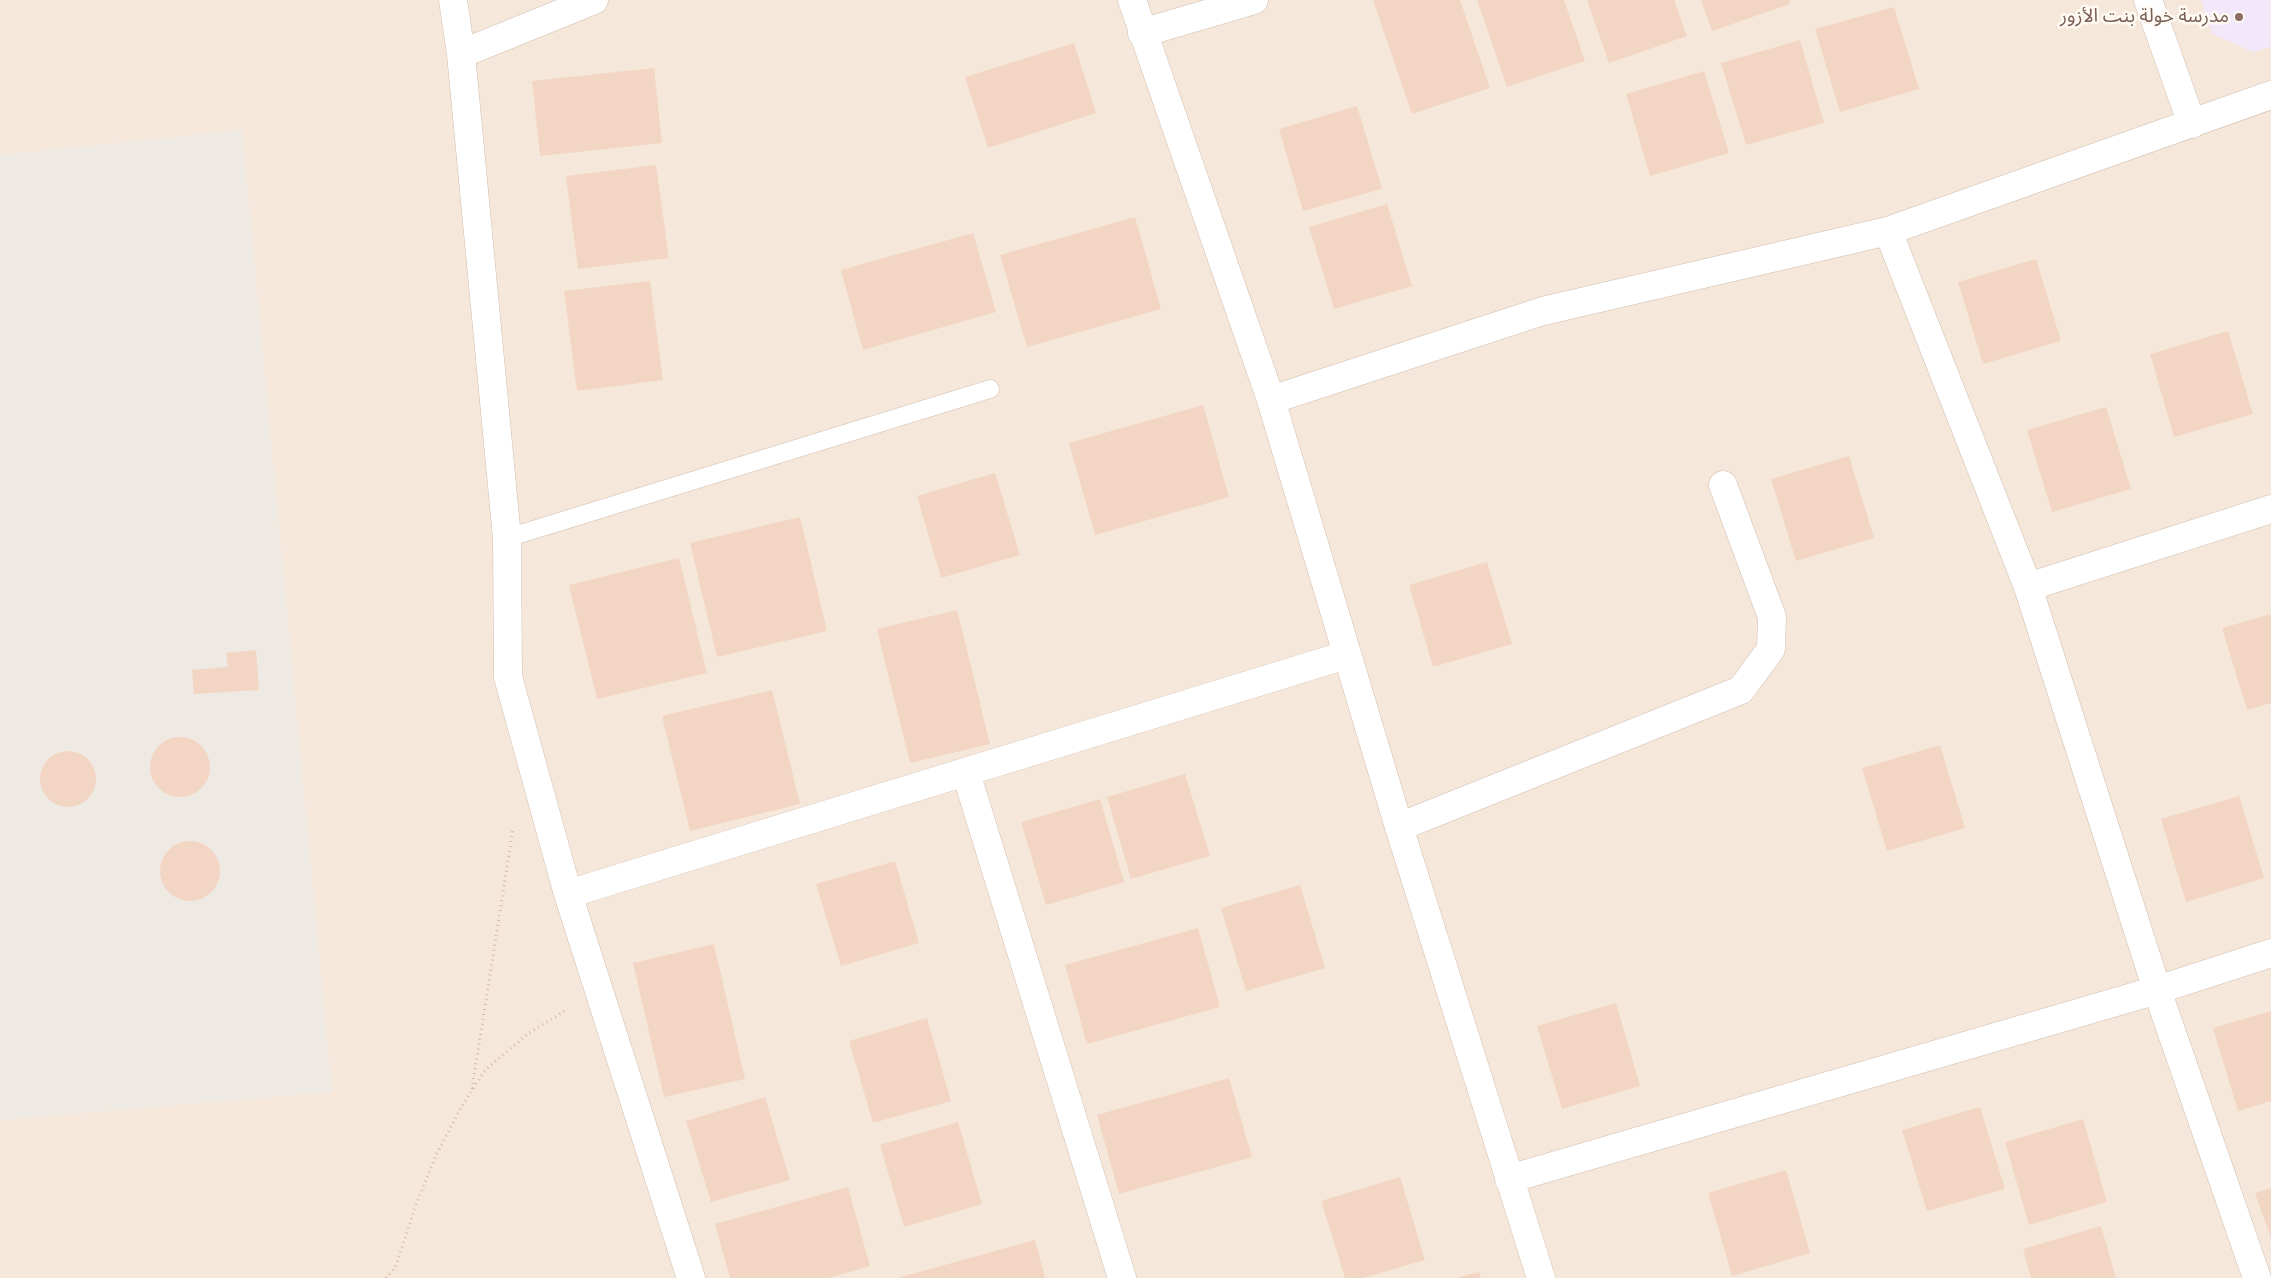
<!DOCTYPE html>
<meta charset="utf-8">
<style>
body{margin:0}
canvas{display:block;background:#fdf6ec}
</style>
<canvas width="2271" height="1278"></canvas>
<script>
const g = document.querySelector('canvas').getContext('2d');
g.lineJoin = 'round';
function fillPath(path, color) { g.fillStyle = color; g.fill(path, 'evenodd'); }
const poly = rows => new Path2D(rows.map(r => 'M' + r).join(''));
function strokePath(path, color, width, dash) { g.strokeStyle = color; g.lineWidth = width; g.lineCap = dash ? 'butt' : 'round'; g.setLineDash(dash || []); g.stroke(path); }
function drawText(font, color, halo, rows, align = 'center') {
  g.font = font + ' Karla,"Noto Sans Arabic",sans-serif'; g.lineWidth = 5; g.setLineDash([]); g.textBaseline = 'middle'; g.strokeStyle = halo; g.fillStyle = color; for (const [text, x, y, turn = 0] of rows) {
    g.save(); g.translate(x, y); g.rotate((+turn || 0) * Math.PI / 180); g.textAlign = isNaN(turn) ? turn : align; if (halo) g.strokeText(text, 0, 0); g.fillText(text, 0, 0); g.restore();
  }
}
fillPath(poly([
 [0,0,2271,0,2271,1278,0,1278]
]), '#f5e8da');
fillPath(poly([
 [242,130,332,1092,0,1120,0,155]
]), '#efe9e4');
fillPath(poly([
 [2201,0,2271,0,2271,47,2253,52,2212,34]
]), '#f3e8fa');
fillPath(poly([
 [1373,0,1460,0,1490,88,1412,114],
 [1477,0,1564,0,1585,61,1507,87],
 [1587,0,1674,0,1687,36,1609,63],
 [1701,0,1789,0,1790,4,1712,31],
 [1894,7,1919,89,1840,112,1815,29],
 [1800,40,1824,123,1746,145,1721,63],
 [1074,43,1096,113,988,148,965,77],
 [654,68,662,143,540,156,532,81],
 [1704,71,1729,153,1650,176,1626,94],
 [1357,106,1382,189,1303,211,1279,129],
 [656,165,669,258,578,269,566,176],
 [1387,204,1412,286,1334,309,1309,227],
 [1135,217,1161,309,1027,347,1000,255],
 [973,233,996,312,863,350,841,270],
 [2036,259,2061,341,1983,364,1958,282],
 [650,281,663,380,577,391,564,291],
 [2228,331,2253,414,2174,437,2150,354],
 [1203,405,1229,497,1095,535,1069,443],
 [2106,407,2131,489,2052,512,2027,430],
 [1849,456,1874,538,1796,561,1771,479],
 [995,473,1020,555,941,578,917,496],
 [800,517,827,631,717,657,690,543],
 [679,558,707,673,597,699,569,585],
 [1487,562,1512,644,1433,667,1409,585],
 [957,610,990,744,910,763,877,629],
 [2271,614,2271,703,2247,710,2222,628],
 [256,650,259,690,194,694,192,670,228,667,226,653],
 [772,690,800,804,690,831,662,716],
 '150 767a30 30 0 1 1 60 0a30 30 0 1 1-60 0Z',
 [1940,745,1965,828,1887,851,1862,768],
 '40 779a28 28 0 1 1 56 0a28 28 0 1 1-56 0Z',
 [1185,774,1210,856,1131,879,1107,797],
 [2239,796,2264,878,2186,902,2161,819],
 [1100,799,1124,882,1046,905,1021,822],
 '160 871a30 30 0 1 1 60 0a30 30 0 1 1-60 0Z',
 [895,861,919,943,841,966,816,884],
 [1300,885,1325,968,1246,991,1221,908],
 [1198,928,1220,1007,1087,1044,1065,965],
 [714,944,745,1079,664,1097,633,963],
 [1616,1003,1640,1086,1562,1109,1537,1026],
 [2271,1011,2271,1101,2238,1111,2213,1028],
 [927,1018,951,1101,873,1123,849,1041],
 [1229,1078,1252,1157,1119,1194,1097,1115],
 [765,1097,790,1180,711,1202,686,1121],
 [1980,1107,2005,1189,1927,1211,1902,1130],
 [2083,1119,2107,1202,2029,1225,2005,1142],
 [958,1122,982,1204,904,1227,880,1145],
 [1786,1170,1810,1253,1732,1276,1708,1193],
 [1400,1177,1425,1260,1363,1278,1345,1278,1321,1201],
 [848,1187,870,1266,829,1278,730,1278,715,1224],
 [2271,1188,2271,1238,2255,1193],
 [2101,1226,2116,1278,2031,1278,2023,1249],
 [1035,1240,1045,1278,901,1278,901,1277],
 [1479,1272,1481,1278,1459,1278,1459,1277]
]), '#f3d5c3');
const service = poly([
 [507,538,990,389]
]);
const minor = poly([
 [453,0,461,54,507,538,508,677,568,894],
 [2148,0,2192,124],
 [1142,33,1254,0],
 [461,54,594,0],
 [1888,231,2028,587,2157,990,2257,1278],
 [2028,587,2271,509],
 [966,773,1122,1278],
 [1399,827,1741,690,1771,649,1772,617,1723,485],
 [691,1278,568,894,1346,655]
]);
const tertiary = poly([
 [1271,400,1543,311,1888,231,2271,95],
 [1509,1179,2157,990,2271,953]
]);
const secondary = poly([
 [1132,0,1271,400,1399,827,1541,1278]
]);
strokePath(service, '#d1beb0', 19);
strokePath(minor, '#d1beb0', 29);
strokePath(tertiary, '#d1beb0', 29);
strokePath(secondary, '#d6c0b0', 29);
strokePath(poly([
 [472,1089,513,829],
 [386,1278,395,1268,417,1202,437,1153,462,1106,485,1070,529,1033,568,1009]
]), '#d9b8a5', 3, [1, 4]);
strokePath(service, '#fff', 18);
strokePath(minor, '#fff', 28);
strokePath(tertiary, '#fff', 28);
strokePath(secondary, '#fff', 28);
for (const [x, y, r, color] of [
 [2239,17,5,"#8d6e63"]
]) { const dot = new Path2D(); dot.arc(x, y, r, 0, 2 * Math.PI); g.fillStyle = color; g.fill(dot); strokePath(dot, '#fffaf3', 2); }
drawText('19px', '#785e54', '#fffaf3', [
 ["مدرسة خولة بنت الأزور",2229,17]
], 'right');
</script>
